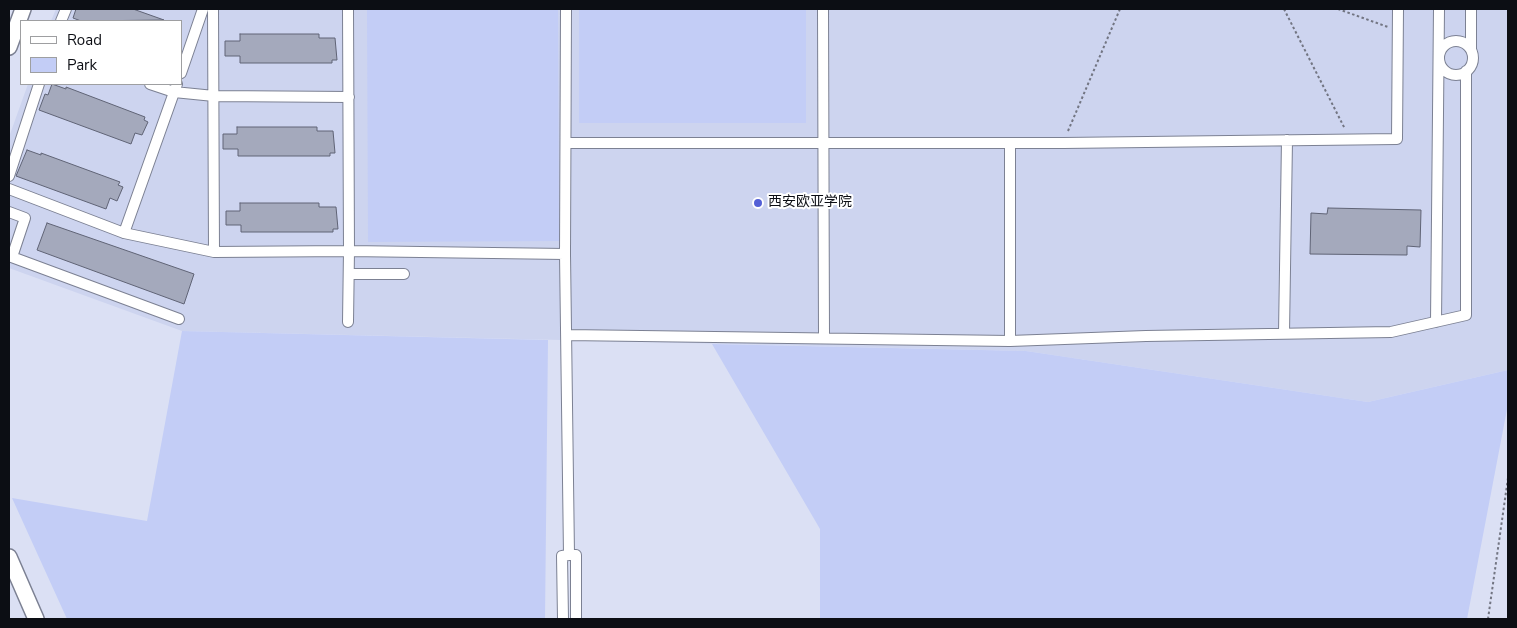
<!DOCTYPE html>
<meta charset="utf-8">
<style>
body{margin:0}
#map{position:relative;width:1517px;height:628px;overflow:hidden;background:#dbe0f4;font-family:"Nunito Sans",sans-serif}
canvas{display:block}
.frame{position:absolute;inset:0;border:10px solid #0c0e14;pointer-events:none}
.legend{position:absolute;left:20px;top:20px;width:162px;height:65px;box-sizing:border-box;background:#fff;border:1px solid #9e9fa1;margin:0;padding:6px 9px;list-style:none;font-size:15px;color:#0c0e14}
.legend li{display:flex;align-items:center;gap:10px;height:25px}
.legend b{width:25px;border:1px solid #9e9fa1}
</style>
<div id="map">
<canvas width="1517" height="628"></canvas>
<div class="frame"></div>
<ul class="legend">
<li><b style="height:6px;background:#fff"></b>Road</li>
<li><b style="height:14px;background:#c3cdf6"></b>Park</li>
</ul>
</div>
<script>
const g = document.querySelector('canvas').getContext('2d');
g.lineJoin = 'round';
function fillPath(path, color) { g.fillStyle = color; g.fill(path, 'evenodd'); }
const poly = rows => new Path2D(rows.map(r => 'M' + r).join(''));
function strokePath(path, color, width, dash) { g.strokeStyle = color; g.lineWidth = width; g.lineCap = dash ? 'butt' : 'round'; g.setLineDash(dash || []); g.stroke(path); }
function drawText(font, color, halo, rows, align = 'center') {
  g.font = font + ' "Nunito Sans","Noto Sans SC",sans-serif'; g.lineWidth = 4; g.setLineDash([]); g.textBaseline = 'middle'; g.strokeStyle = halo; g.fillStyle = color; for (const [text, x, y, turn = 0] of rows) {
    g.save(); g.translate(x, y); g.rotate((+turn || 0) * Math.PI / 180); g.textAlign = isNaN(turn) ? turn : align; if (halo) g.strokeText(text, 0, 0); g.fillText(text, 0, 0); g.restore();
  }
}
fillPath(poly([
 [56,9,1508,9,1508,370,1368,402,1026,351,182,331,9,268,9,137,28,84,181,84,181,21,51,21]
]), '#cdd4ef');
fillPath(poly([
 [367,9,558,9,559,241,368,242],
 [579,9,806,9,806,123,579,123],
 [182,331,548,340,545,619,67,619,12,498,147,521],
 [712,344,1026,351,1368,402,1508,370,1508,404,1467,619,820,619,820,529]
]), '#c3cdf6');
const building = poly([
 [76,9,133,9,164,20,81,21,73,18,76,9],
 [240,34,319,34,319,38,335,38,337,60,332,60,332,63,240,63,240,56,225,56,225,41,240,41,240,34],
 [52,84,66,89,66,87,145,117,144,120,148,122,142,135,135,133,131,144,39,110,45,94,48,95,52,84],
 [237,127,317,127,317,131,333,131,335,153,330,153,330,156,238,156,238,149,223,149,223,134,237,134,237,127],
 [27,150,41,155,41,153,120,182,118,185,123,187,117,201,110,198,106,209,16,176,27,150],
 [240,203,319,203,319,207,336,207,338,229,333,229,333,232,241,232,241,225,226,225,226,211,240,211,240,203],
 [1328,208,1421,210,1420,247,1407,246,1407,255,1310,254,1311,213,1327,214,1328,208],
 [47,223,194,274,184,304,37,250,47,223]
]);
fillPath(building, '#a4a9bc');
strokePath(building, '#606476', 1);
const street = poly([
 [213,9,214,252],
 [348,9,349,251,565,254],
 [566,9,565,254,569,555],
 [823,9,824,338],
 [61,21,66,9],
 '1439 58a17 17 0 1 1 34 0a17 17 0 1 1-34 0Z',
 [1471,50,1471,9],
 [181,73,203,9],
 [150,84,174,92,214,96,349,97],
 [567,143,1063,143,1397,139,1398,9],
 [1010,143,1010,341,1146,336,1391,332,1466,315,1466,71],
 [9,176,39,84],
 [9,189,124,233,214,252,349,251,348,322],
 [9,212,25,218,12,257],
 [124,233,177,84],
 [9,256,179,319],
 [349,274,404,274],
 [1436,322,1439,9],
 [1284,333,1287,140],
 [567,335,1010,341],
 [563,619,562,556,569,555,576,555,576,619]
]);
const secondary = poly([
 [9,47,23,9],
 [9,557,36,619]
]);
strokePath(street, '#7c8193', 12);
strokePath(secondary, '#7c8193', 18);
strokePath(poly([
 [1284,9,1345,129],
 [1338,9,1388,27],
 [1068,131,1120,9],
 [1488,619,1508,478]
]), '#727582', 2, [2.5, 2.5]);
strokePath(street, '#fff', 10);
strokePath(secondary, '#fff', 15);
for (const [x, y, r, color] of [
 [758,203,5,"#5460d6"]
]) { const dot = new Path2D(); dot.arc(x, y, r, 0, 2 * Math.PI); g.fillStyle = color; g.fill(dot); strokePath(dot, '#fff', 2); }
drawText('14px', '#0c0e14', '#fff', [
 ["西安欧亚学院",768,203]
], 'left');
</script>
